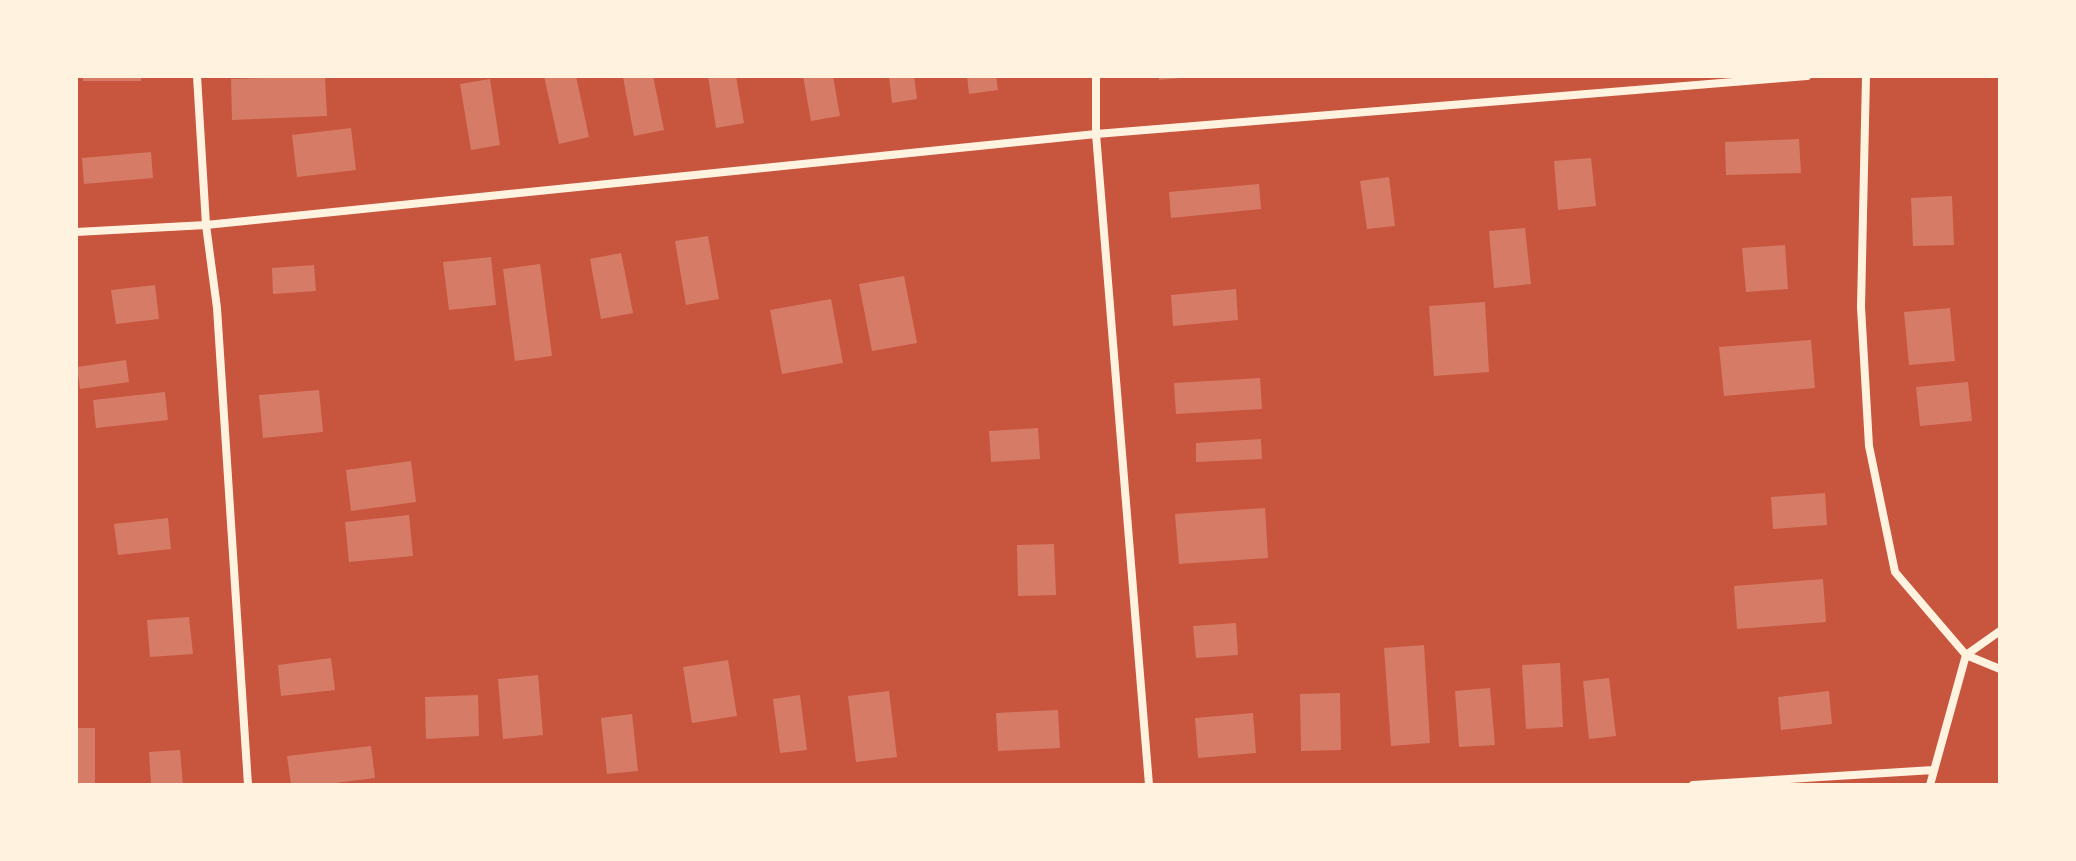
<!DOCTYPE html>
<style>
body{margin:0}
#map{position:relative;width:2076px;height:861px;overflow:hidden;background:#c8553d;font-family:"Nunito Sans",sans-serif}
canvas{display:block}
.frame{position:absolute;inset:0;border:78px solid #fff3e0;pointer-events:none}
</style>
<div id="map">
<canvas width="2076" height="861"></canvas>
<div class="frame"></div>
</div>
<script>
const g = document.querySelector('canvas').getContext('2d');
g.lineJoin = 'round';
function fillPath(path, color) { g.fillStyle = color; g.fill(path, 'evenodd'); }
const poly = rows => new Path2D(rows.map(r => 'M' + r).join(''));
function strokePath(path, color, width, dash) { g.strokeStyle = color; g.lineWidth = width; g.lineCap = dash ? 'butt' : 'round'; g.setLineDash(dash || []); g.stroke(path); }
fillPath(poly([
 [83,76,141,76,141,81,83,81],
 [325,76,327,116,232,120,231,79],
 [544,76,576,76,589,137,559,144],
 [630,76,653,76,664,130,634,136,623,77],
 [708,76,736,76,744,123,716,128],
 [803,76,833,76,840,116,811,121],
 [889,76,914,76,917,99,892,103],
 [967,76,996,76,998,90,969,94],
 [1159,76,1181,76,1181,78,1159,80],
 [490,79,500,145,471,150,460,84],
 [351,128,356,170,297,177,292,135],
 [1799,139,1801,173,1726,175,1725,142],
 [151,152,153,178,84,184,82,158],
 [1591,158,1596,206,1558,210,1554,161],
 [1389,177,1395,226,1367,229,1360,181],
 [1259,184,1261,209,1171,218,1169,192],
 [1952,196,1954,245,1913,246,1911,198],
 [1525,228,1531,284,1494,288,1489,231],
 [708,236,719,299,686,305,675,241],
 [1785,245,1788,289,1746,292,1742,248],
 [621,253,633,313,601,319,590,259],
 [491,257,496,305,449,310,443,262],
 [540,264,552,356,515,361,503,269],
 [314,265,316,291,273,294,272,268],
 [904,276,917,343,872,351,859,284],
 [155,285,159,319,116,324,111,290],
 [1236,289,1238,320,1173,326,1171,295],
 [831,299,843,363,782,374,770,310],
 [1485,302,1489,372,1434,376,1429,306],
 [1950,308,1955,361,1909,365,1904,312],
 [1811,340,1815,388,1724,396,1719,347],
 [126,360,129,382,80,389,77,367],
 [1260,378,1262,409,1176,414,1174,383],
 [1968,382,1972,421,1920,426,1916,387],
 [319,390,323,432,263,438,259,395],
 [165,392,168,420,96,428,93,400],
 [1038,428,1040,459,991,462,989,431],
 [1261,439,1262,459,1196,462,1196,443],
 [411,461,416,502,351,511,346,470],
 [1825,493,1827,525,1773,529,1771,497],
 [1265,508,1268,558,1179,564,1175,514],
 [409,515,413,556,349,562,345,522],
 [168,518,171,549,118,555,114,524],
 [1054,544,1056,595,1018,596,1017,545],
 [1823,579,1826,622,1737,629,1734,586],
 [189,617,193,654,150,657,147,620],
 [1236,623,1238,655,1196,658,1193,626],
 [1424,645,1430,743,1391,746,1384,648],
 [331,658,335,690,281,696,278,665],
 [728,660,737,716,692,723,683,667],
 [1560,663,1563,727,1526,729,1522,665],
 [538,675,543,735,503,739,498,679],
 [1609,678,1616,736,1589,739,1583,681],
 [1490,688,1495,745,1459,747,1455,691],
 [889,691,897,757,856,762,848,696],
 [1829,691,1832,724,1781,730,1778,697],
 [1340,693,1341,750,1301,751,1300,694],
 [478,695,479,736,426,739,425,697],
 [800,695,807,750,780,753,773,699],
 [1058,710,1060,748,998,751,996,713],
 [1253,713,1256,753,1198,758,1195,718],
 [632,714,638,771,607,774,601,718],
 [76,728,95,728,95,785,76,785],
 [371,746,375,778,319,785,291,785,287,756],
 [180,750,183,785,151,785,149,752]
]), '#d67c66');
strokePath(poly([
 [197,76,206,225,217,308,248,785],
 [1096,76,1096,134,1149,785],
 [1866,76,1861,307,1869,446,1895,572,1966,655,2000,669],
 [76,232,206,225,1096,134,1807,76],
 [1693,785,1933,770],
 [1930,785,1966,655,2000,631]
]), '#fff3e0', 8);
</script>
